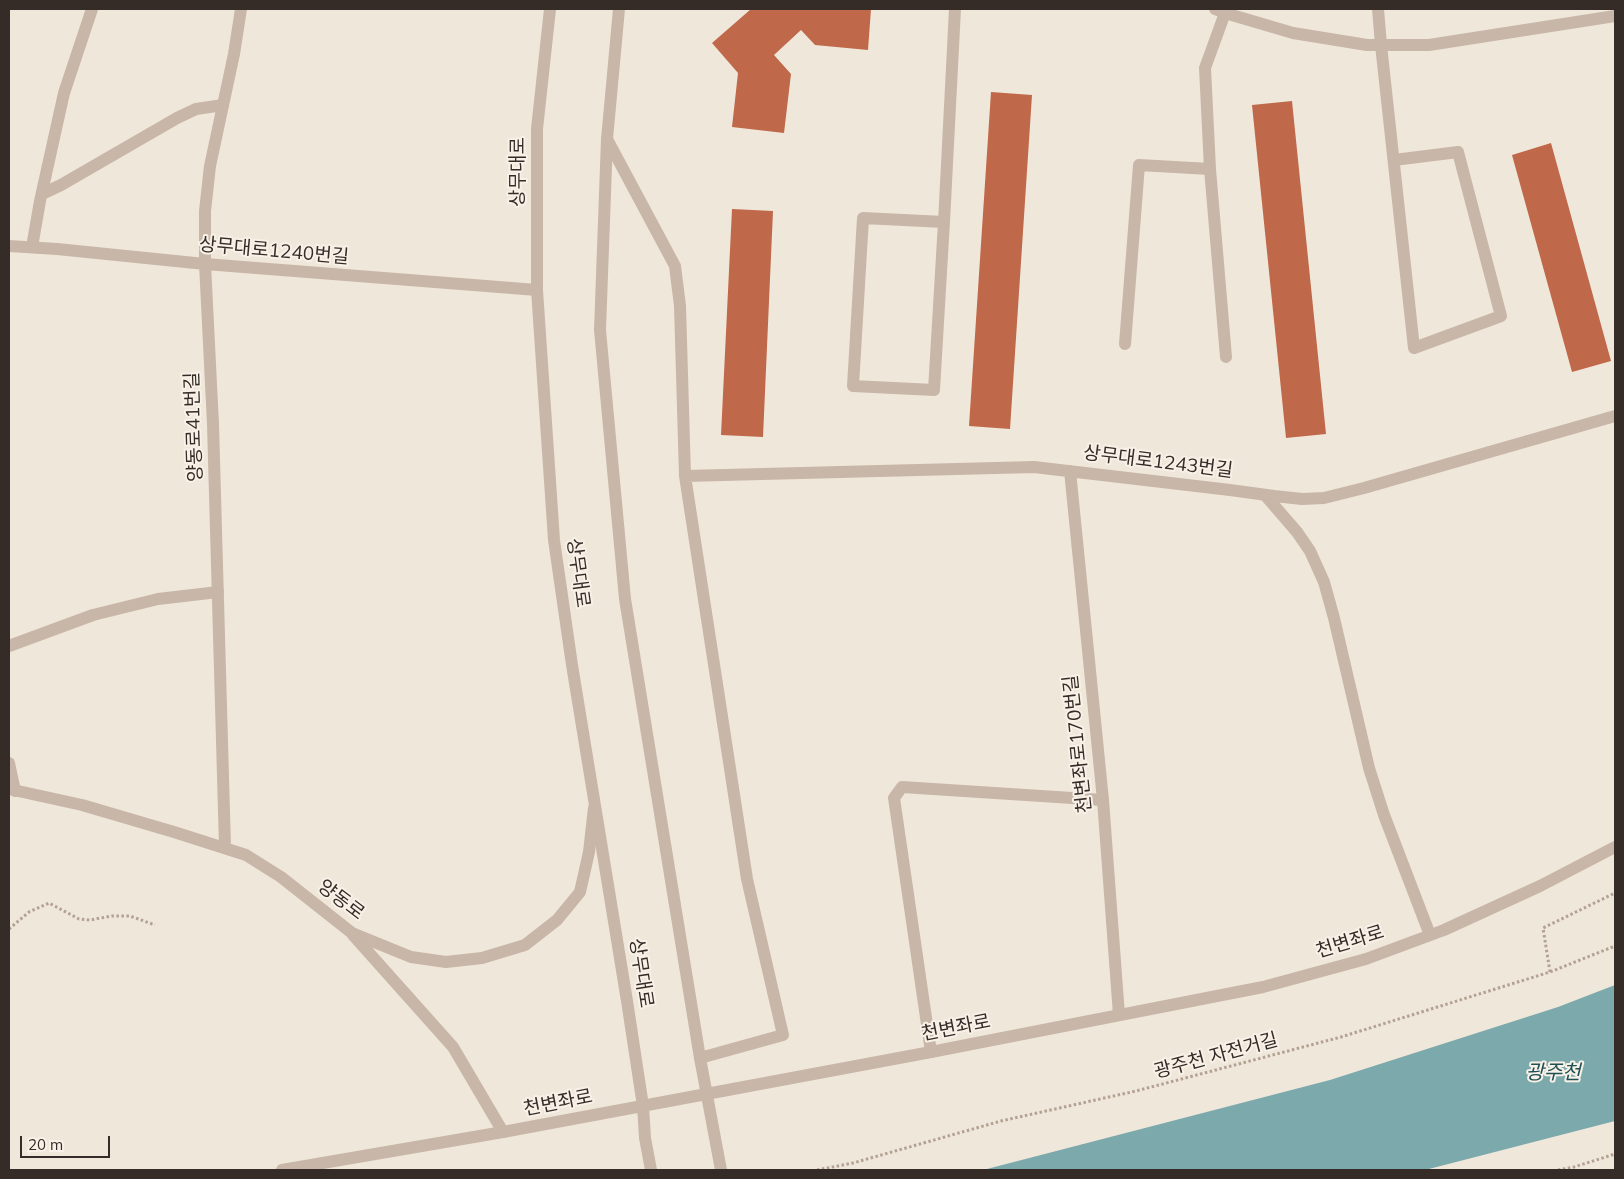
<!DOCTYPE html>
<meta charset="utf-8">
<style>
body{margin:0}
#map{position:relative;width:1624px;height:1179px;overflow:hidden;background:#f0e7db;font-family:Mulish,sans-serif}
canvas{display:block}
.frame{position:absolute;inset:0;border:10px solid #352c28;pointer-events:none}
.scale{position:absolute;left:20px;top:1136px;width:90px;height:22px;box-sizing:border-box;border:2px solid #352c28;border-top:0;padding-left:6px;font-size:15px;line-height:18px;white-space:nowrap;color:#352c28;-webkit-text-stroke:4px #f8f1e7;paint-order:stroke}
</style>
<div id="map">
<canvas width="1624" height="1179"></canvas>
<div class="frame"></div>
<div class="scale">20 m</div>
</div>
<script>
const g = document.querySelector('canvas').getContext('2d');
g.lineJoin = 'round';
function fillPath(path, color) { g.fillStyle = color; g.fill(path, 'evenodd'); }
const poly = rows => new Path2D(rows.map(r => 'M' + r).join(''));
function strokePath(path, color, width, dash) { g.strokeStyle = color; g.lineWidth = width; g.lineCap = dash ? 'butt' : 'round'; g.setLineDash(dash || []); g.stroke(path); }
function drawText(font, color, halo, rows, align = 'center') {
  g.font = font + ' Mulish,"Noto Sans KR",sans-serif'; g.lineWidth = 4; g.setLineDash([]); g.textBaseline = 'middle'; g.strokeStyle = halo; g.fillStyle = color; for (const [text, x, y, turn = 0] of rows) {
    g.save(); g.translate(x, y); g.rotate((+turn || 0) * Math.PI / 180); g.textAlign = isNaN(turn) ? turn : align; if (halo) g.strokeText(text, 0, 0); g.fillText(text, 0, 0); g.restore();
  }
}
fillPath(poly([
 [1615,985,1615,1121,1425,1170,983,1170,1330,1080,1558,1007]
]), '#7ba9ac');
fillPath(poly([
 [751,9,871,9,868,50,815,45,801,30,774,55,791,74,784,133,732,127,738,73,712,43],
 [991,92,1032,95,1010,429,969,426],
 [1292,101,1326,434,1286,438,1252,105],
 [1551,143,1611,361,1572,372,1512,155],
 [732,209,773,211,763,437,721,435]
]), '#c0684a');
strokePath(poly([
 [9,929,29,912,49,903,79,919,90,920,112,916,130,916,155,925],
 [1550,972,1543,928,1615,893],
 [817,1170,853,1163,1001,1121,1136,1091,1341,1037,1550,972,1615,946],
 [1558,1170,1574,1167,1615,1154]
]), '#b3a192', 3, [2.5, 2.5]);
strokePath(poly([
 [1215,9,1225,13,1293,33,1367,45,1429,45,1615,16],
 [1378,9,1381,45,1414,348,1501,316,1458,152,1394,160],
 [1210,169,1205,68,1225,13],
 [42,194,61,185,177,118,196,109,223,105],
 [944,222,863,218,853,386,934,390,944,222,955,9],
 [32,247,40,201,64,93,92,9],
 [1125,344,1139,165,1210,169,1226,357],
 [1265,495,1297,532,1310,551,1324,582,1334,618,1369,768,1384,815,1430,935],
 [9,646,93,615,158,599,218,592],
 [9,763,15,791],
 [931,1052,894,798,902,787,1103,800]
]), '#c8b7a8', 12);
strokePath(poly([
 [607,139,675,266,680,306,685,476,747,879,783,1035,700,1058],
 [9,246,57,249,205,264,537,290],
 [1070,471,1103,800,1119,1015],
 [685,476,1034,467,1230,490,1274,496,1302,499,1324,498,1364,488,1615,416],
 [9,789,82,805,174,832,246,855,281,877,352,933,411,957,446,962,482,958,525,945,557,920,580,892,589,852,594,808],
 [225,847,213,424,205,264,205,211,210,166,234,54,241,9],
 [353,935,453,1047,503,1132]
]), '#c8b7a8', 12);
strokePath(poly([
 [550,9,537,129,537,290,554,540,572,665,627,1001,643,1106,645,1138,651,1170],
 [619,9,607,139,600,330,625,599,700,1058,721,1170],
 [282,1170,503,1132,931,1052,1263,987,1366,959,1444,930,1540,886,1615,847]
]), '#c8b7a8', 12);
drawText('19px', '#352c28', '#f8f1e7', [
 ["상무대로",518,172,-90],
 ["상무대로1240번길",274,251,5],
 ["양동로41번길",194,427,-92],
 ["상무대로1243번길",1158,462,7],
 ["상무대로",578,573,82],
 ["천변좌로170번길",1078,744,-96],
 ["양동로",341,900,37],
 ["천변좌로",1350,942,-17],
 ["상무대로",641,973,81],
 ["천변좌로",956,1028,-11],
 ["광주천 자전거길",1216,1056,-15],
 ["천변좌로",558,1103,-11]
]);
drawText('italic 20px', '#1f5054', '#f8f1e7', [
 ["광주천",1553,1073]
]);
</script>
